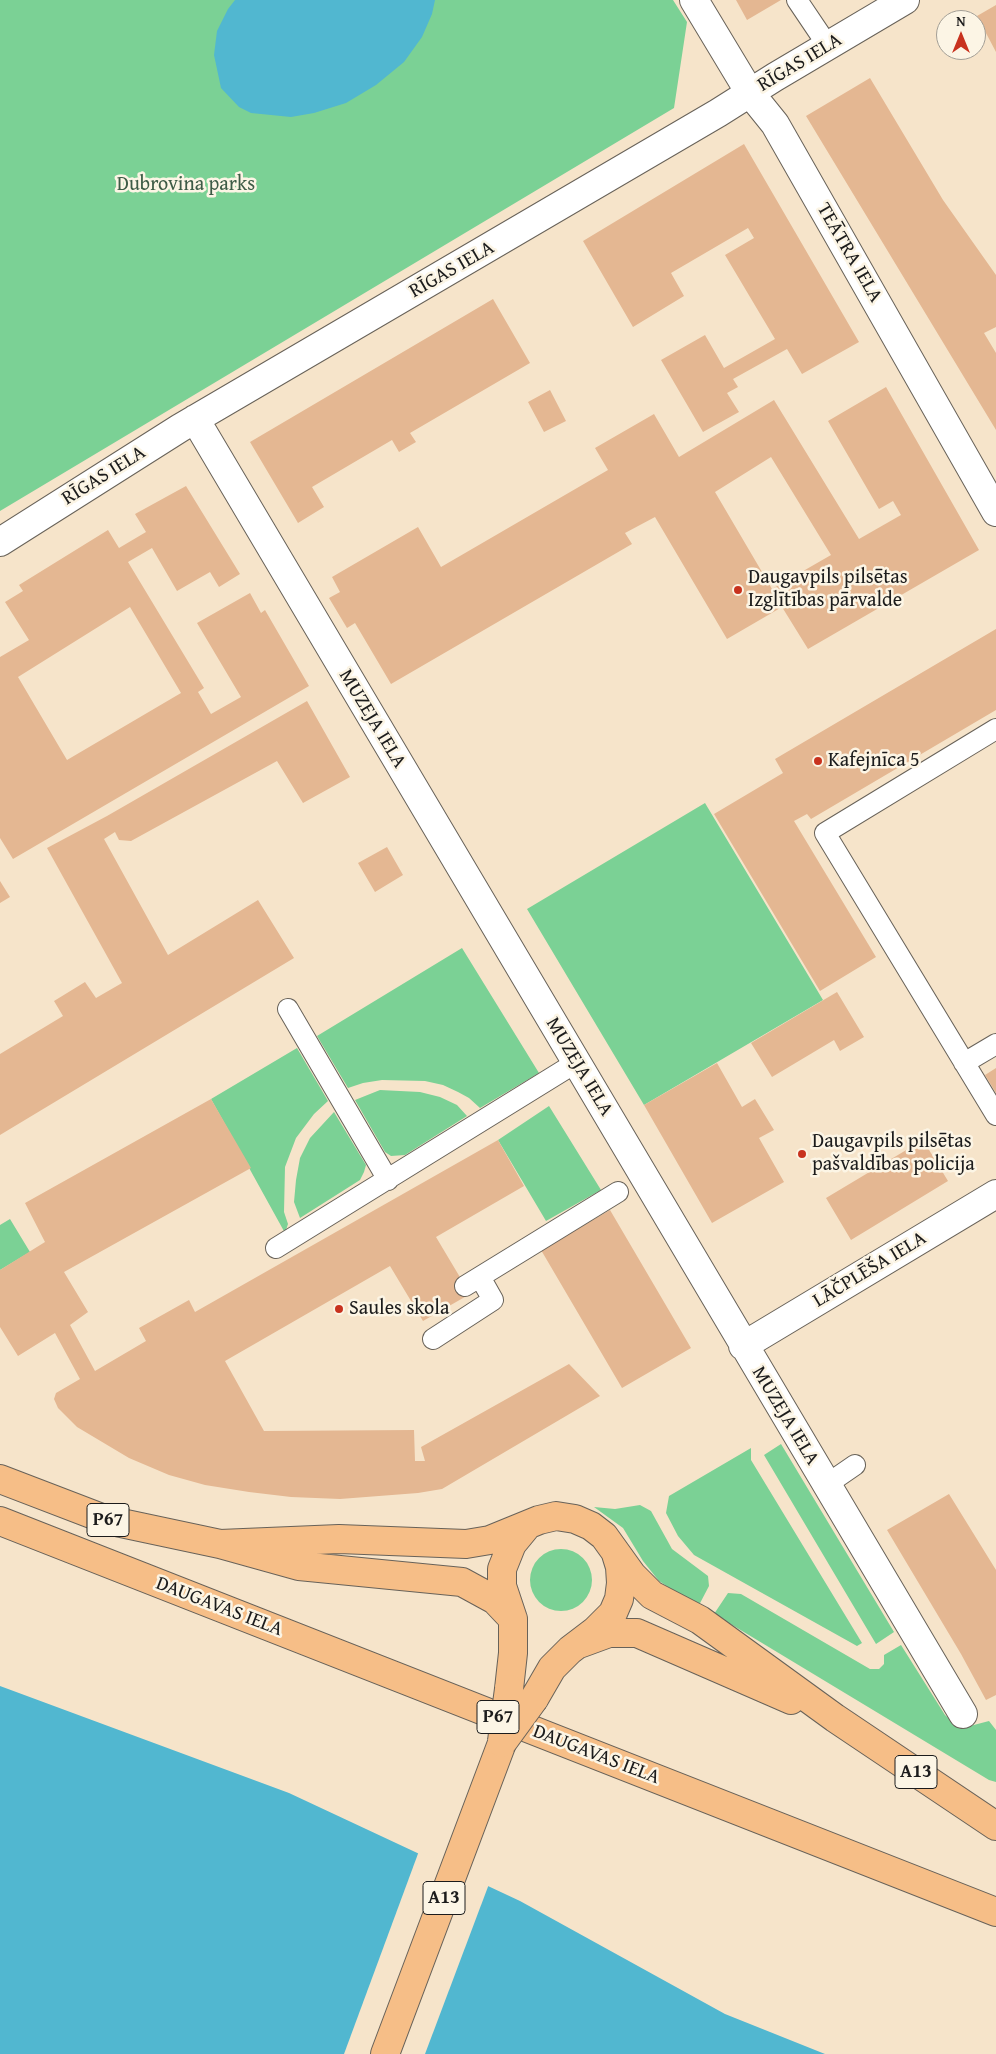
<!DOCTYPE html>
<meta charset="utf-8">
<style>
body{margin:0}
#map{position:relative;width:996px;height:2054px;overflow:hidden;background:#f6e4ca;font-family:"Gentium Book Plus",serif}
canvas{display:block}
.north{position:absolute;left:936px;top:10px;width:50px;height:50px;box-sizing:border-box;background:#fcf5e5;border:1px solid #a29e95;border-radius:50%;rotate:0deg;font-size:14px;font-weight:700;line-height:20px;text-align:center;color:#1c1c1c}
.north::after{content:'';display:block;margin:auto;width:18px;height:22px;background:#c8321e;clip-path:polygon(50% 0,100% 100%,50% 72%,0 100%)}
</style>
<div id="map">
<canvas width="996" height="2054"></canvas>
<div class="north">N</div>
</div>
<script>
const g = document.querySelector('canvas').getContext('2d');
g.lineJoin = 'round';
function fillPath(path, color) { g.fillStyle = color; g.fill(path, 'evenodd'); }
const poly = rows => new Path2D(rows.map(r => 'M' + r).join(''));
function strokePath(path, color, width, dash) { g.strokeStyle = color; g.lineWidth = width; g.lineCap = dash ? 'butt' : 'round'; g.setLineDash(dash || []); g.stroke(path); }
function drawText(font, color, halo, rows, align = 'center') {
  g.font = font + ' "Gentium Book Plus",serif'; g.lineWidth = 5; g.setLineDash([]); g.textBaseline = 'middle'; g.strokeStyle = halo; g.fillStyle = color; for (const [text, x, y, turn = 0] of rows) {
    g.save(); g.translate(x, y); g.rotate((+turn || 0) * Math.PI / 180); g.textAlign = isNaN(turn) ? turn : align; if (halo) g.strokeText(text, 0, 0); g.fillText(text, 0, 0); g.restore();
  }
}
fillPath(poly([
 [0,0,673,0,687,22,674,108,0,511],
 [705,803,823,1000,644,1105,527,909],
 [462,948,539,1073,480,1108,469,1098,458,1092,443,1085,425,1081,382,1080,363,1083,348,1088,317,1036],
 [297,1048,328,1101,314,1114,296,1138,285,1167,284,1212,288,1224,285,1233,211,1099],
 [380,1090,420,1092,440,1097,457,1105,467,1116,405,1155,391,1156,385,1152,355,1100],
 [549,1106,601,1190,546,1221,498,1140],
 [334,1112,366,1165,364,1172,360,1180,300,1218,294,1202,296,1180,300,1158,310,1138],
 [10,1219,30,1252,0,1270,0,1225],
 [781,1444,894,1632,876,1644,764,1455],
 [751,1448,751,1460,862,1643,857,1646,694,1555,678,1536,666,1513,669,1496],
 [640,1505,651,1511,672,1549,708,1576,709,1586,698,1607,659,1581,643,1561,623,1528,594,1507,615,1509],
 '530 1580a31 31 0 1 1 62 0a31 31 0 1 1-62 0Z',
 [728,1593,741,1594,870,1669,879,1669,884,1664,884,1655,901,1645,945,1715,954,1723,970,1726,989,1721,996,1730,996,1782,989,1780,714,1614]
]), '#7bd195');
fillPath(poly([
 [235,0,435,0,432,14,422,37,404,62,376,85,346,103,314,113,291,117,251,113,239,107,221,88,214,55,217,31,228,9],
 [0,1686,289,1793,520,1901,725,2014,825,2054,0,2054]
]), '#51b7d0');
fillPath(poly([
 [419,1851,489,1884,425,2054,344,2054]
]), '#f6e4ca');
fillPath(poly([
 [736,0,781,0,747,20],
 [996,5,996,52,977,16],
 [870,78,943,200,996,275,996,327,984,333,996,353,996,430,806,116],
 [744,144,859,342,802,374,787,349,733,379,738,387,727,393,739,412,703,432,661,360,705,335,724,368,775,339,725,255,754,238,748,228,671,273,684,296,633,327,583,241],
 [493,299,530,363,410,433,416,442,399,452,392,440,312,487,324,507,298,523,250,442],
 [886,387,979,550,808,649,782,607,727,639,655,517,625,533,632,544,391,684,355,623,347,628,329,598,340,592,332,577,418,527,441,567,608,470,595,448,654,414,679,457,774,400,859,539,901,515,893,501,879,509,828,421],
 [771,457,831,555,772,589,715,492],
 [550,390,566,421,544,432,528,402],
 [186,486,240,574,219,587,210,572,177,591,152,548,128,562,204,688,198,692,211,714,241,697,197,623,250,593,261,613,265,610,309,686,13,859,0,838,0,657,29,640,5,602,23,591,19,585,108,530,119,548,146,532,135,514],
 [130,607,181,693,67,760,18,677],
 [996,629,996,710,811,819,807,814,794,821,876,957,820,991,714,814,783,773,775,759],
 [307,701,350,777,303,803,277,761,131,841,119,840,115,832,104,839,168,955,258,900,294,958,0,1135,0,1054,63,1016,54,1001,85,982,96,998,122,983,47,848,107,816],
 [387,847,403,875,375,892,358,863],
 [0,881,10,897,0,903],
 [837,992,864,1037,840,1051,834,1040,772,1077,751,1043],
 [717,1063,742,1107,755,1099,774,1130,759,1138,784,1182,712,1223,644,1105],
 [996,1068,996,1093,985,1075],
 [211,1099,251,1168,64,1272,88,1312,70,1325,95,1371,146,1341,139,1328,189,1300,195,1312,498,1140,524,1186,436,1237,470,1294,423,1321,390,1266,225,1361,264,1431,414,1430,415,1461,425,1461,421,1447,569,1364,600,1396,442,1489,418,1493,340,1499,291,1497,249,1492,205,1485,169,1475,129,1458,77,1427,58,1408,54,1399,56,1393,80,1379,55,1333,18,1356,0,1327,0,1270,45,1242,25,1203],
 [923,1140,948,1181,851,1240,826,1198],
 [610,1210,691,1348,622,1388,541,1250],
 [949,1494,996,1570,996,1695,986,1700,961,1654,887,1530]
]), '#e4b792');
const lane = poly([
 [797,0,828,46],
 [996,729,825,833,996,1115],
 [288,1009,388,1180],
 [964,1063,996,1044],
 [276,1248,577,1062],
 [465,1286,618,1192],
 [433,1339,493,1300,480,1277],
 [826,1485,855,1465]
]);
const street = poly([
 [694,0,750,93,775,124,996,512],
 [195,419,963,1714],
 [0,542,180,428,718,113,775,77,905,0],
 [743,1346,996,1194]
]);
const primary = poly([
 [0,1479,107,1520,220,1544,299,1566,462,1582,495,1600,513,1619],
 [0,1521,996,1912],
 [220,1544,339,1539,466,1544,490,1540,539,1520,556,1516,575,1519,591,1526,604,1536,632,1575,652,1595,700,1620,835,1718,996,1826],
 [579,1644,609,1633,637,1633,791,1700],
 [509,1689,513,1653,513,1619,502,1586,502,1569,512,1544,526,1527],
 [534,1699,552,1668,570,1650,595,1631,613,1613,619,1599,621,1583,620,1567,616,1554],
 [385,2054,502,1743]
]);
strokePath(lane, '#686259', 22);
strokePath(street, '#686259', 30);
strokePath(primary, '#686259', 30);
strokePath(lane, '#fff', 20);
strokePath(street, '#fff', 28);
strokePath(primary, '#f6be87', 28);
const primaryBridge = poly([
 [502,1741,509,1689],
 [502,1743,534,1699]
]);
strokePath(primaryBridge, '#686259', 30, []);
strokePath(primaryBridge, '#f6be87', 28);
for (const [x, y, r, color] of [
 [738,590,5,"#c8321e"],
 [818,761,5,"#c8321e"],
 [802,1154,5,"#c8321e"],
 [339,1309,5,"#c8321e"]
]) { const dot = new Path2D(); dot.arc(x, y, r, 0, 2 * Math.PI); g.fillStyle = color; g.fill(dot); strokePath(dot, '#fcf5e5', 2); }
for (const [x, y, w] of [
 [108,1520,42],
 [498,1717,42],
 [916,1772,42],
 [444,1898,42]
]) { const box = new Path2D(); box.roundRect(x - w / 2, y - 16.5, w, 33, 4); g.fillStyle = '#fcf5e5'; g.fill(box); strokePath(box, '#1c1c1c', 1); }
drawText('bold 19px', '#1c1c1c', null, [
 ["P67",108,1520],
 ["P67",498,1717],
 ["A13",916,1772],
 ["A13",444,1898]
]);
drawText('20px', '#1c1c1c', '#fcf5e5', [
 ["RĪGAS IELA",800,63,-31],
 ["TEĀTRA IELA",849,253,60],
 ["RĪGAS IELA",452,270,-30],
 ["RĪGAS IELA",104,476,-32],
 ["MUZEJA IELA",372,719,59],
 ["MUZEJA IELA",579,1067,59],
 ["LĀČPLĒŠA IELA",870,1270,-31],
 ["MUZEJA IELA",785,1416,59],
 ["DAUGAVAS IELA",219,1607,21],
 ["DAUGAVAS IELA",596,1755,21]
]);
drawText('20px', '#3d5b46', '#fcf5e5', [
 ["Dubrovina parks",186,185]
]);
drawText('20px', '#1c1c1c', '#fcf5e5', [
 ["Daugavpils pilsētas",748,578],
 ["Izglītības pārvalde",748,601],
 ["Kafejnīca 5",828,761],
 ["Daugavpils pilsētas",812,1142],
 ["pašvaldības policija",812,1165],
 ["Saules skola",349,1309]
], 'left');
</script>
